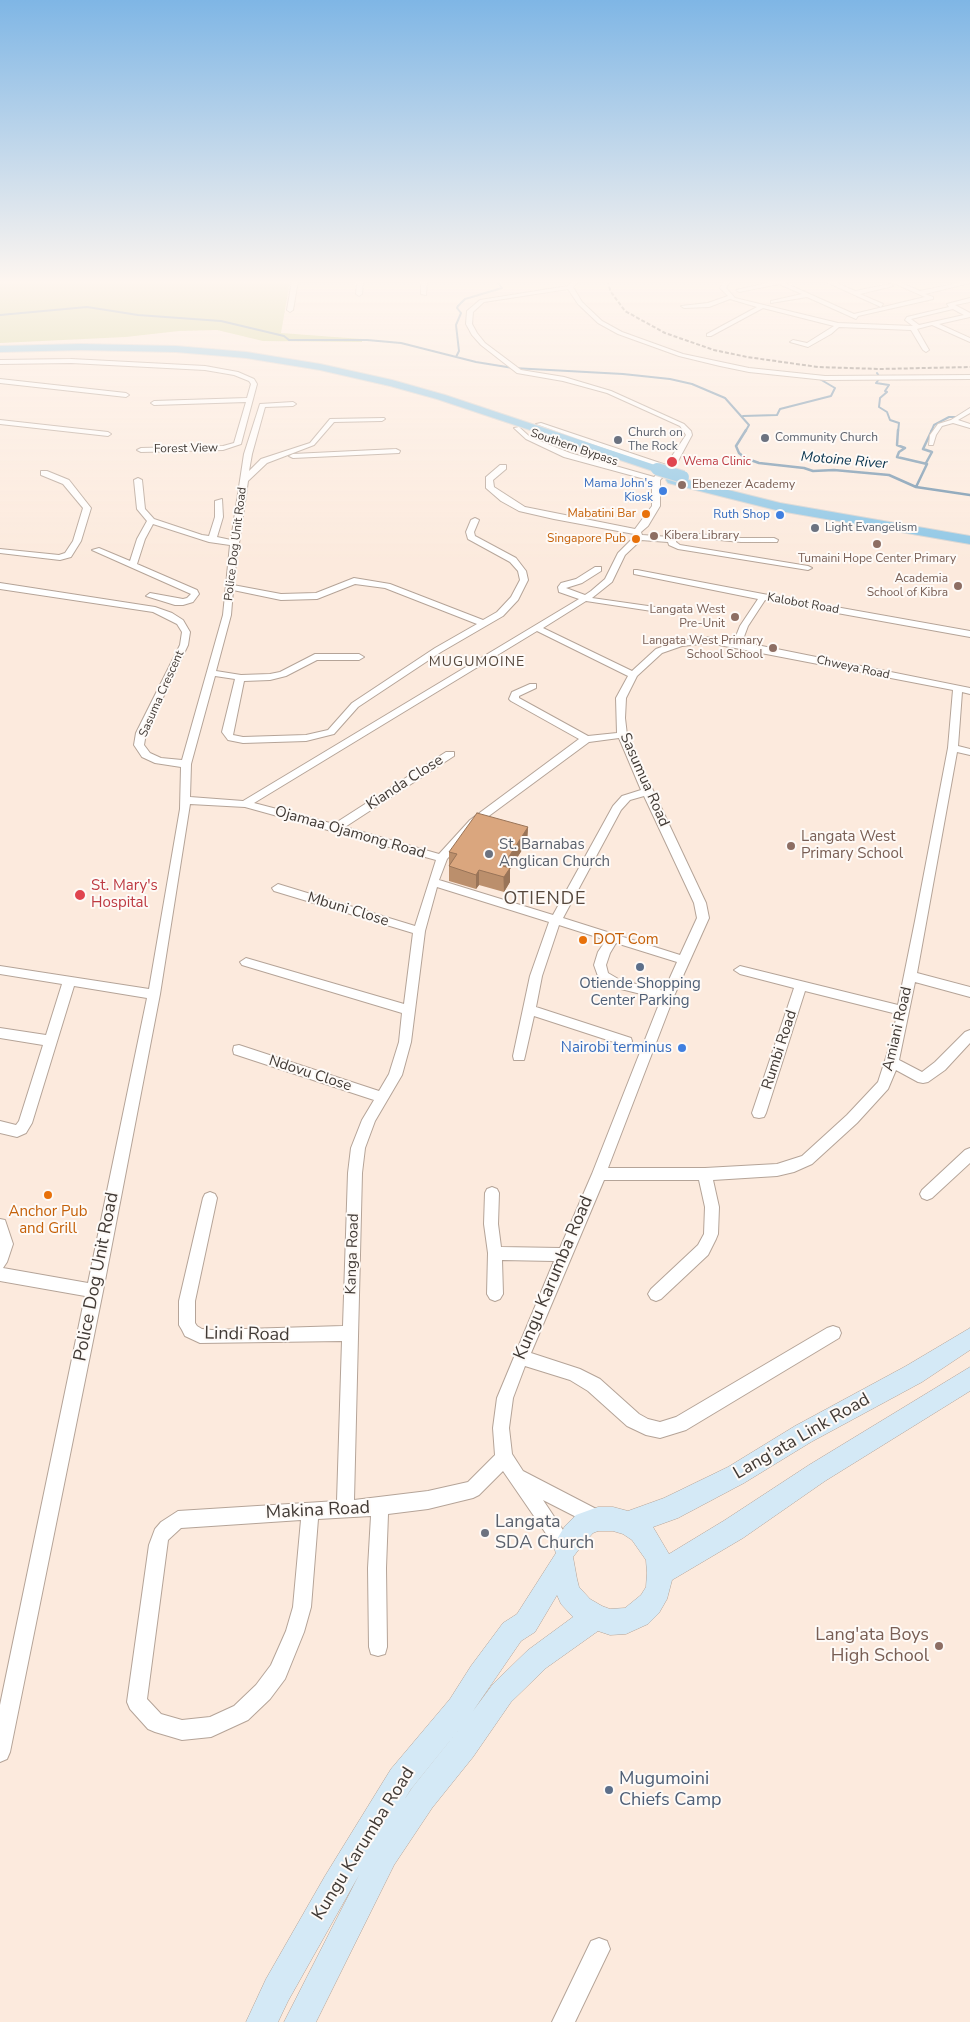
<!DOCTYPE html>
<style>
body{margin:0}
canvas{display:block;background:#fceadd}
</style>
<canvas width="970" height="2022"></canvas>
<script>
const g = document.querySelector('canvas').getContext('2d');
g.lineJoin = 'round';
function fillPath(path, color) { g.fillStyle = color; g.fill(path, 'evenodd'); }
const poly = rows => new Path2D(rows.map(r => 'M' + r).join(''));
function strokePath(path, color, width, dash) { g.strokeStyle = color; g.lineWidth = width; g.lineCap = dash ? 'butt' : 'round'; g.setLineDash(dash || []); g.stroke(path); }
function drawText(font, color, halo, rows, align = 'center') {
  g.font = font + ' "Nunito Sans",sans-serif'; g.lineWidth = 4; g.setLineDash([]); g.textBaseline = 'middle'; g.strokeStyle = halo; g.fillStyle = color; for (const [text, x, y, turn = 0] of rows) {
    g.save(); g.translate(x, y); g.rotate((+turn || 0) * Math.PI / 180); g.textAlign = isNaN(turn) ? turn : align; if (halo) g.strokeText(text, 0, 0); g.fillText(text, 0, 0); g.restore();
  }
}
fillPath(poly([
 [0,281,290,281,281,333,362,339,362,342,263,341,217,330,179,331,126,337,0,343]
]), '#cdd395');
strokePath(poly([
 [0,315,87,307,138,315,221,321,284,336,289,340,367,340,401,343,476,362,513,368,623,374,670,379,692,384,725,398,749,425,745,432],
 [456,357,459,351,456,325,461,313,457,308,458,306,465,299,502,288,498,283,508,281],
 [877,373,880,378,876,383,889,385,885,391,887,392,880,398,879,407,887,412,890,420,899,423,898,432],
 [743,416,777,415,780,409,831,396,835,388,818,378],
 [931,432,934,425,949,417,959,417]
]), '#6f92ad', 2);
strokePath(poly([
 [746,430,736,446,739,453,745,458,759,463,804,468,813,471,834,470,889,475,916,487,970,495],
 [898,430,897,445,905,448,899,452,897,457,927,464,916,487],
 [926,463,932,452,923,449,932,430]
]), '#6f92ad', 2.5);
const minor = poly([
 [292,281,298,281,293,310,290,312,287,310,292,281],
 [357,281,363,281,362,294,359,296,356,294,357,281],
 [421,281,427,281,426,295,421,294,421,281],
 [573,281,579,281,573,287,582,302,602,321,622,332,683,354,749,368,825,376,970,375,970,379,825,380,749,372,720,366,679,356,618,334,598,323,578,304,568,289,484,302,473,312,472,324,477,333,485,343,521,370,564,377,611,391,684,424,691,431,692,435,678,461,660,480,660,506,648,526,641,532,642,535,670,537,671,535,688,533,741,538,774,538,778,540,777,542,741,542,688,537,677,539,676,542,680,545,808,566,812,568,808,570,678,549,669,545,668,542,641,540,625,555,612,582,592,598,662,608,665,609,665,613,586,601,543,628,632,671,656,649,678,641,709,637,734,641,740,626,758,599,634,574,634,570,637,570,763,594,970,631,970,637,765,600,748,626,742,642,970,688,970,694,962,692,958,746,970,749,970,755,957,752,917,973,970,987,970,997,915,982,899,1060,922,1072,935,1062,965,1032,970,1030,970,1043,945,1070,928,1082,923,1083,918,1082,896,1070,888,1089,857,1123,812,1164,794,1172,777,1176,713,1180,719,1207,718,1234,716,1239,708,1255,661,1299,656,1301,651,1299,648,1294,651,1289,698,1245,704,1234,705,1207,699,1180,604,1180,531,1353,580,1369,600,1379,639,1414,648,1419,660,1422,676,1417,827,1328,833,1326,839,1328,841,1333,839,1338,686,1430,660,1438,646,1435,627,1426,588,1391,570,1380,525,1366,513,1398,509,1428,512,1454,523,1471,604,1513,607,1519,604,1525,598,1528,592,1525,543,1500,575,1548,572,1554,566,1557,560,1554,503,1471,479,1495,473,1498,428,1509,388,1514,386,1568,387,1647,385,1654,378,1656,371,1654,369,1647,368,1568,371,1516,318,1519,311,1607,304,1632,285,1679,270,1699,248,1720,211,1737,182,1740,155,1732,148,1729,130,1709,127,1702,149,1545,155,1529,161,1522,178,1511,337,1501,342,1341,200,1343,185,1336,182,1330,179,1325,179,1301,203,1198,205,1194,210,1192,215,1194,217,1198,195,1301,195,1323,197,1326,202,1329,212,1330,343,1326,348,1173,351,1148,362,1120,374,1100,234,1054,233,1050,234,1046,239,1045,379,1091,389,1074,399,1042,402,1013,242,965,240,962,246,958,404,1004,413,933,274,891,272,888,278,884,415,926,436,860,245,807,190,804,160,994,103,1291,10,1752,7,1759,0,1762,0,1705,85,1296,0,1281,0,1219,5,1220,13,1244,7,1262,3,1268,88,1283,147,998,74,986,32,1123,26,1133,17,1137,0,1133,0,1121,16,1125,19,1121,43,1045,0,1038,0,1028,46,1035,62,984,0,974,0,966,149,989,180,809,181,767,155,763,142,757,134,745,136,733,180,645,182,632,177,624,153,612,0,589,0,583,155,607,172,613,183,620,190,632,188,645,146,733,144,745,150,753,161,758,182,760,223,615,230,545,209,542,153,524,145,539,137,564,197,590,199,594,193,602,183,605,175,605,146,596,150,593,183,599,187,598,191,594,92,550,99,548,130,561,137,539,147,521,137,509,134,480,138,478,142,480,145,509,154,519,202,535,209,536,215,517,215,501,222,499,223,517,217,537,231,540,244,454,260,404,293,402,296,404,293,406,265,407,252,454,249,471,261,459,310,443,330,419,384,418,385,419,382,421,334,422,314,445,267,463,248,481,233,585,281,594,316,593,354,578,390,584,483,620,497,612,511,597,520,580,518,571,510,562,468,539,466,532,471,520,475,518,479,520,474,532,475,536,516,558,526,571,528,580,518,600,503,616,441,652,358,707,334,734,306,741,243,743,228,740,222,732,235,679,215,676,191,764,190,797,243,801,579,599,559,592,558,587,561,583,576,579,595,567,601,567,601,571,582,583,566,588,585,595,591,591,605,579,618,553,635,536,634,534,554,519,519,511,501,501,486,488,486,477,500,465,506,465,506,469,493,480,494,487,525,507,635,529,652,506,652,481,564,457,526,439,514,428,519,427,530,437,570,453,654,477,663,469,536,424,541,423,666,465,686,435,680,426,607,393,563,381,517,373,481,345,472,335,466,324,467,311,480,300,568,286,573,281],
 [355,584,385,588,477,624,435,648,352,703,328,730,306,735,243,737,233,735,244,681,270,680,286,676,317,660,359,660,364,657,359,654,315,654,280,672,270,674,241,675,216,671,231,615,233,590,281,600,317,599,355,584],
 [537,631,628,676,616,698,617,733,588,736,519,698,519,696,536,688,536,684,530,684,512,692,509,699,511,701,579,739,470,820,439,854,345,827,454,756,454,752,446,752,334,824,254,803,537,631],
 [709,643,953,690,948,748,915,921,898,1005,740,966,734,970,740,974,794,988,752,1113,754,1117,759,1118,764,1117,766,1113,805,991,897,1014,892,1039,878,1082,847,1115,802,1156,777,1164,705,1168,608,1168,674,996,709,918,706,903,627,735,625,718,626,698,637,676,662,653,682,646,709,643],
 [619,738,641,790,622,796,613,806,553,915,439,880,447,859,478,824,589,742,619,738],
 [644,796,694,903,697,918,680,955,563,918,621,810,630,800,644,796],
 [437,887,549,922,530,976,513,1056,514,1060,524,1060,525,1056,534,1016,626,1046,631,1044,632,1041,631,1038,536,1007,542,976,559,925,606,940,598,952,594,965,599,979,613,987,661,999,592,1174,560,1248,501,1247,498,1224,499,1193,497,1189,492,1187,487,1189,485,1193,484,1224,488,1253,487,1294,490,1299,495,1301,500,1299,503,1294,502,1260,554,1261,497,1398,493,1428,495,1455,468,1482,428,1491,354,1500,362,1173,365,1148,375,1121,402,1075,411,1042,425,931,437,887],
 [616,943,677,962,664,991,620,980,608,973,606,965,610,953,616,943],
 [301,1520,293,1607,286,1631,271,1665,256,1685,234,1706,210,1717,182,1720,161,1714,147,1699,168,1540,181,1528,301,1520],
 [724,281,730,281,726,288,735,298,838,323,913,326,905,320,907,317,949,307,947,304,970,298,970,302,955,305,970,313,970,317,939,324,970,338,970,342,932,325,917,329,929,350,926,352,923,350,911,330,839,327,831,334,808,347,790,342,793,340,807,343,834,326,763,308,711,336,707,336,707,334,757,307,730,299,709,307,684,308,681,306,708,303,728,296,720,288,724,281],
 [953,309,964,315,919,325,911,319,953,309],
 [776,281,788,281,785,283,854,314,925,297,889,281,897,281,920,291,967,281,970,283,925,294,933,297,933,299,858,316,856,319,807,297,771,303,771,301,802,294,779,284,739,292,736,290,776,281],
 [824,281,832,281,855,291,890,284,893,286,860,294,883,304,881,307,824,281],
 [71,359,205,366,238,372,254,379,257,384,241,444,223,450,141,452,137,450,141,448,223,446,234,443,246,402,154,405,151,403,154,401,247,398,251,384,249,381,234,375,205,370,71,363,0,364,0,360,71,359],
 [0,379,126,393,129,395,126,397,0,383,0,379],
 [970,408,970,413,958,420,970,424,970,428,953,423,942,426,936,435,933,445,929,445,930,435,938,424,951,420,970,408],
 [0,420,108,432,111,434,108,436,0,424,0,420],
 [396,449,400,451,399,453,293,458,289,456,293,454,396,449],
 [41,471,47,471,69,480,91,508,81,541,71,557,60,560,0,553,0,549,59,555,65,553,73,541,83,508,63,484,41,475,41,471],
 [970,1148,970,1163,932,1198,927,1200,922,1198,920,1194,922,1190,965,1150,970,1148],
 [599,1938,607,1941,610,1949,575,2022,552,2022,591,1941,599,1938]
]);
const secondary = poly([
 [970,1328,970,1350,922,1382,811,1442,744,1483,678,1518,653,1527,669,1554,725,1520,809,1465,970,1367,970,1391,825,1481,743,1538,672,1580,667,1599,659,1613,648,1624,626,1634,610,1635,598,1631,546,1668,511,1702,473,1757,432,1808,394,1865,316,2022,284,2022,359,1875,288,2001,278,2022,246,2022,266,1979,325,1876,391,1769,450,1699,471,1666,503,1623,517,1614,556,1553,554,1548,557,1539,565,1526,576,1515,598,1507,613,1507,628,1511,664,1498,728,1467,795,1426,906,1366,970,1328],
 [598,1531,613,1531,623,1534,632,1540,646,1560,647,1573,646,1587,641,1595,625,1608,610,1609,602,1606,590,1599,579,1587,577,1579,573,1557,583,1544,593,1533,598,1531],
 [557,1595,561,1604,573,1617,528,1650,493,1684,473,1711,521,1641,535,1632,557,1595],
 [461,1727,412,1788,404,1800,411,1789,461,1727]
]);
const trunk = poly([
 [81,344,176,346,246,352,320,364,392,380,445,395,661,467,663,469,657,473,653,471,437,399,390,386,320,370,246,358,176,352,81,350,0,352,0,346,81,344],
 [672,476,780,503,970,536,970,544,780,511,668,483,666,480,668,477,672,476]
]);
strokePath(minor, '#b5a498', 2);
strokePath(secondary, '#b5a498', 1);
strokePath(trunk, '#d5d4d3', 2);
fillPath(minor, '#fff');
fillPath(secondary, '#d4e9f6');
fillPath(trunk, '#8cc6e6');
strokePath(poly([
 [607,281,611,292,625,311,665,333,714,350,747,357,818,367,880,369,970,367]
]), '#776d65', 2, [4, 2]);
const trunkBridge = poly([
 [657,469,683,477]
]);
strokePath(trunkBridge, '#d5d4d3', 14, []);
strokePath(trunkBridge, '#8cc6e6', 12);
fillPath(poly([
 [528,827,527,842,510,869,510,882,504,892,479,885,476,889,449,881,449,852]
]), '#bb8f6c');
fillPath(poly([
 [528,827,527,842,510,869,510,882,504,892,503,866],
 [479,870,479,885,476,889,476,875]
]), '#997458');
const building = poly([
 [477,813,528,827,503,866,510,868,504,877,479,870,476,875,449,866,457,854,449,852,477,813]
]);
fillPath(building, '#daa67e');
strokePath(building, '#997458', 1);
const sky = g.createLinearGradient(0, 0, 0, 564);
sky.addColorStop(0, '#7fb6e5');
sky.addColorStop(0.5, '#fef6f0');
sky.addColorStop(1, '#fef6f000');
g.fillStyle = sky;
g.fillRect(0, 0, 970, 564);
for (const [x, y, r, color] of [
 [765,438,5,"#6b7280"],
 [618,440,5,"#6b7280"],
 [672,462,6,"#e0444e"],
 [682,485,5,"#8d6e63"],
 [663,491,5,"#3f7fe0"],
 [646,514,5,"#e8710a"],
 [780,515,5,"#3f7fe0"],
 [815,528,5,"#6b7280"],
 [654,536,5,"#8d6e63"],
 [636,539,5,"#e8710a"],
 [877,544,5,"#8d6e63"],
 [958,586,5,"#8d6e63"],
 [735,617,5,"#8d6e63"],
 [773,648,5,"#8d6e63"],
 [791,846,5,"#8d6e63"],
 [489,854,5,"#6b7280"],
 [80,895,6,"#e0444e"],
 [583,940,5,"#e8710a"],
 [640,967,5,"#5c6f8a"],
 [682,1048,5,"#3f7fe0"],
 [48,1195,5,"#e8710a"],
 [485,1533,5,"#6b7280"],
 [939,1646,5,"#8d6e63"],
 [609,1790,5,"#5c6f8a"]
]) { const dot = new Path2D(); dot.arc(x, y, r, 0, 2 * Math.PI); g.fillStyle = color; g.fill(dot); strokePath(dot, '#fefaf7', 2); }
drawText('12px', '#5b616d', '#fefaf7', [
 ["Church on",628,433],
 ["The Rock",628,447],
 ["Community Church",775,438],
 ["Light Evangelism",825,528]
], 'left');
drawText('12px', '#413a35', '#fefaf7', [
 ["Southern Bypass",574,448,19],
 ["Forest View",186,449,-1],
 ["Police Dog Unit Road",236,544,-83],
 ["Kalobot Road",803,604,10],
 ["Chweya Road",853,668,12],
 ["Sasuma Crescent",162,694,-66]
]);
drawText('12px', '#be3a42', '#fefaf7', [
 ["Wema Clinic",683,462]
], 'left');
drawText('12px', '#366cbe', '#fefaf7', [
 ["Mama John's",653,484],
 ["Kiosk",653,498],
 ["Ruth Shop",770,515]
], 'right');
drawText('12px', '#785e54', '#fefaf7', [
 ["Ebenezer Academy",692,485,"left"],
 ["Kibera Library",664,536,"left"],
 ["Tumaini Hope Center Primary",877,559,"center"],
 ["Academia",948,579],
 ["School of Kibra",948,593],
 ["Langata West",725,610],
 ["Pre-Unit",725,624],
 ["Langata West Primary",763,641],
 ["School School",763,655]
], 'right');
drawText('12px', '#c56008', '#fefaf7', [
 ["Mabatini Bar",636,514],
 ["Singapore Pub",626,539]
], 'right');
drawText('italic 14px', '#05314c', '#fefaf7', [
 ["Motoine River",844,461,5]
]);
g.letterSpacing = '1px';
drawText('14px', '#57493e', '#fefaf7', [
 ["MUGUMOINE",477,663]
]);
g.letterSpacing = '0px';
drawText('15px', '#413a35', '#fefaf7', [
 ["Sasumua Road",644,780,66],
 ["Kianda Close",405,783,-33],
 ["Ojamaa Ojamong Road",350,833,16],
 ["Mbuni Close",348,910,17],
 ["Amiani Road",898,1029,-77],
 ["Rumbi Road",780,1050,-72],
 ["Ndovu Close",310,1074,18],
 ["Kanga Road",353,1254,-88]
]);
drawText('15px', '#785e54', '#fefaf7', [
 ["Langata West",801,837],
 ["Primary School",801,854]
], 'left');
drawText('15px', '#5b616d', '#fefaf7', [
 ["St. Barnabas",499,845],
 ["Anglican Church",499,862]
], 'left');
drawText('15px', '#be3a42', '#fefaf7', [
 ["St. Mary's",91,886],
 ["Hospital",91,903]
], 'left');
drawText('15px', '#c56008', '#fefaf7', [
 ["DOT Com",593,940],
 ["Anchor Pub",48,1212,"center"],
 ["and Grill",48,1229,"center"]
], 'left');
drawText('15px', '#4e5e75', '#fefaf7', [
 ["Otiende Shopping",640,984],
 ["Center Parking",640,1001]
]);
drawText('15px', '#366cbe', '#fefaf7', [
 ["Nairobi terminus",672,1048]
], 'right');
g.letterSpacing = '1px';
drawText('18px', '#57493e', '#fefaf7', [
 ["OTIENDE",545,900]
]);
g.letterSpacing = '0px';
drawText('18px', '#413a35', '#fefaf7', [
 ["Police Dog Unit Road",97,1277,-79],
 ["Kungu Karumba Road",554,1278,-67],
 ["Lindi Road",247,1335,1],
 ["Lang'ata Link Road",802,1437,-30],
 ["Makina Road",318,1511,-3],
 ["Kungu Karumba Road",364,1844,-58]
]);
drawText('18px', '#5b616d', '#fefaf7', [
 ["Langata",495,1523],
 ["SDA Church",495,1544]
], 'left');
drawText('18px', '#785e54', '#fefaf7', [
 ["Lang'ata Boys",929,1636],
 ["High School",929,1657]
], 'right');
drawText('18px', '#4e5e75', '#fefaf7', [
 ["Mugumoini",619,1780],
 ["Chiefs Camp",619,1801]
], 'left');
</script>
